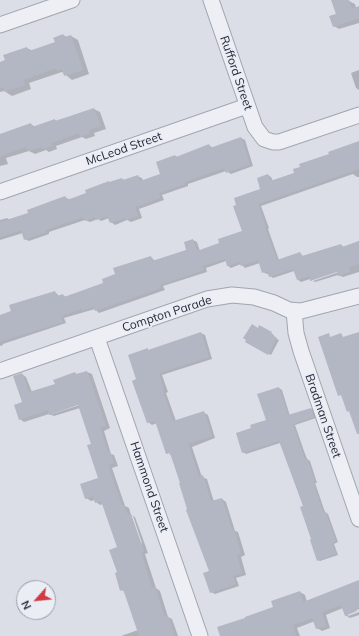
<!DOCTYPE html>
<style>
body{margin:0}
#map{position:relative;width:359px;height:636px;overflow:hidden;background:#dbdee6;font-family:Mulish,sans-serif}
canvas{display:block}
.north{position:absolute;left:16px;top:580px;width:40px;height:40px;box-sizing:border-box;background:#eaedf4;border:1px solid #9b9faa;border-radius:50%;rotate:243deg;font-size:11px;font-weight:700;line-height:16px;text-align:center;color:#252b3c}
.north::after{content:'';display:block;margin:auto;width:14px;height:18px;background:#d13943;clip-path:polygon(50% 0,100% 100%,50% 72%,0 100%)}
</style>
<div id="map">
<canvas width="359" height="636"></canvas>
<div class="north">N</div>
</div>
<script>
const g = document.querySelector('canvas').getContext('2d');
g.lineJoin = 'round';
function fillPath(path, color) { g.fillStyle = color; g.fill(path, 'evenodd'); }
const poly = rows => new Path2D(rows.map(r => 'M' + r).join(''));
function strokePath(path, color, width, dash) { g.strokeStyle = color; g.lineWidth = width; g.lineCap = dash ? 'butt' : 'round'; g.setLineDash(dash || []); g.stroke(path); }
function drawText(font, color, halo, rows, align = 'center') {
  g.font = font + ' Mulish,sans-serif'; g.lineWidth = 3.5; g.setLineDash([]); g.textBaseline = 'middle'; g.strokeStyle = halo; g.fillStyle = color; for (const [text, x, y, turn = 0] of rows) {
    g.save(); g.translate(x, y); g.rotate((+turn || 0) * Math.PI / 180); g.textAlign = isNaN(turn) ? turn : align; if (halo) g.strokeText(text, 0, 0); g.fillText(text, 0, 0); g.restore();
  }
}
fillPath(poly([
 [340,0,349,1,355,4,356,8,359,9,359,23,339,29,334,26],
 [63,35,67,37,71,36,78,40,89,74,72,80,62,72,29,83,31,89,12,96,4,91,0,92,0,63,27,48,33,51,56,43],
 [359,70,359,90,356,88,351,73],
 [94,109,100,112,106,129,94,133,95,136,86,139,82,137,56,146,57,149,49,152,46,150,35,154,29,151,6,158,8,164,0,166,0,135,31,124,35,127,55,120,57,121],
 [241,138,245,140,253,166,231,174,226,171,188,184,188,186,162,195,164,200,139,209,142,218,131,222,127,220,115,225,111,222,109,218,101,221,98,219,90,222,85,220,49,232,49,234,29,241,25,239,23,233,0,240,0,220,7,218,10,220,29,213,65,197,70,200,122,179,125,180,137,176,142,178,143,181,161,175,175,156,178,157,209,145,213,148],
 [359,144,359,177,357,177,353,174,261,206,269,228,268,229,279,260,300,253,304,257,341,245,344,247,359,241,359,272,343,277,338,275,315,282,313,281,342,271,341,270,312,279,312,281,310,279,301,282,298,280,294,271,273,278,270,276,269,274,267,274,263,272,260,263,245,268,241,264,231,268,228,266,226,261,206,268,207,272,163,286,165,290,99,313,95,309,64,318,66,323,3,344,3,345,0,346,0,316,55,292,59,296,63,295,66,297,105,284,117,275,151,257,155,261,187,250,193,240,197,242,200,251,220,244,244,232,268,175,271,177,273,181,295,173],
 [260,327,274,335,273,337,279,340,271,355,246,341],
 [201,333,205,335,212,359,162,375,168,392,166,393,176,421,203,412,208,415,215,438,192,447,202,477,207,479,214,502,222,499,226,502,235,531,238,532,245,555,241,557,246,575,236,578,239,586,215,594,211,592,211,572,189,510,172,456,169,454,174,452,168,452,168,454,167,453,157,423,152,425,148,422,137,380,147,350,150,351],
 [87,372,92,374,110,428,104,431,111,454,114,455,118,466,112,468,125,506,129,508,131,515,135,517,148,553,145,554,156,588,160,591,168,617,172,619,178,636,121,636,138,630,126,592,121,590,118,573,118,548,103,504,100,505,96,502,95,500,91,501,86,498,99,478,92,445,80,408,54,416,49,414,24,422,20,419,23,403,22,374,26,377,32,392,56,385,75,373,78,375],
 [82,402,83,404,52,414,51,413],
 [131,516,133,516,142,543,140,544],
 [279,388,282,390,290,416,311,409,314,410,316,418,295,425,304,451,307,459,310,461,317,483,315,483,325,512,328,514,338,542,334,544,338,555,320,561,318,560,305,506,280,443,246,454,243,452,252,428,267,421],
 [359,582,359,609,348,613,348,616,359,612,359,615,350,618,345,615,343,608,326,615,330,628,322,631,317,628,315,621,297,628,300,636,221,636,274,608,300,592,305,595,307,602]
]), '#0003');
fillPath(poly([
 [331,0,349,0,352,9,359,6,359,18,333,27,329,16,336,14],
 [63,34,65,37,71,35,83,70,64,76,62,69,57,71,56,68,23,80,25,85,5,92,3,87,0,88,0,62,5,60,3,55,27,47,29,51,55,42,53,38],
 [94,108,101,126,89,130,90,133,80,137,79,133,51,143,52,146,43,149,42,147,28,151,26,147,0,156,0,134,31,123,32,127,55,119,55,121],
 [241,137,250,164,226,173,224,168,184,182,185,184,159,193,160,198,135,207,138,216,126,220,125,218,110,223,107,216,96,220,95,217,85,221,83,217,45,230,46,232,24,240,21,230,0,237,0,222,28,213,27,210,65,196,67,200,86,193,85,190,109,181,109,182,122,178,123,180,138,175,140,181,160,174,156,162,175,155,176,157,209,144,210,148],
 [359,141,359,169,258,204,266,226,265,227,277,260,300,252,302,256,341,244,342,247,359,241,359,264,349,267,350,272,338,276,337,272,310,281,309,276,297,280,293,269,269,277,267,271,262,273,258,260,241,266,239,262,227,266,225,259,202,266,204,270,160,285,161,288,95,311,93,307,82,311,82,309,61,316,63,322,0,342,0,315,11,311,9,305,55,291,57,296,63,294,64,297,103,283,102,279,115,274,113,268,151,256,152,261,186,250,184,242,193,239,197,251,219,243,218,239,242,231,233,206,236,205,234,198,260,189,257,178,268,174,270,181,294,173,293,169,300,167,299,164,329,154,328,152],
 [252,324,258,328,259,325,272,332,271,334,277,338,268,355,245,342,246,340,243,338],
 [201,332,209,357,159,373,164,390,163,391,173,421,204,411,212,436,188,444,199,477,203,475,211,501,222,498,232,529,234,529,241,553,237,555,242,573,233,576,236,584,210,593,203,573,209,571,186,510,187,509,179,483,180,483,170,453,166,454,155,421,147,423,132,381,136,379,128,355,148,348,148,350],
 [359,332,359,434,357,434,349,411,347,412,341,395,338,396,318,337,329,333,330,337,341,333,343,337],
 [87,371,106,426,100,428,108,452,110,452,114,463,108,465,122,505,124,505,128,515,131,514,144,551,141,552,152,588,155,587,165,617,168,616,175,636,139,636,123,589,120,591,115,573,117,572,109,550,117,547,101,501,95,503,93,496,85,499,80,484,98,478,87,445,91,444,78,405,49,415,48,410,19,420,14,405,22,402,13,376,22,373,29,392,55,384,53,380,75,372,76,374],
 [279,387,288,415,311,408,314,417,293,424,301,448,305,459,307,458,315,481,313,482,323,512,325,511,336,541,332,543,336,554,317,561,310,540,311,539,300,507,303,506,279,441,242,453,236,433,251,428,250,425,266,420,257,394],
 [359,580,359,607,356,608,357,611,345,616,341,605,322,612,326,626,316,629,312,618,293,625,296,636,220,636,217,627,245,618,245,617,273,607,271,601,300,591,303,602]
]), '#b2b7c3');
const minor = poly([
 [211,0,255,127,264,139,273,142,279,142,359,115],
 [0,25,72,0],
 [0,192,247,106],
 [294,311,296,333,301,351,359,519],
 [97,338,200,636],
 [0,371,207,299,232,295,254,297,274,303,289,310,301,311,359,296]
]);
strokePath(minor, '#a1a5b0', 17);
strokePath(minor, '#edeff4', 15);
drawText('12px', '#252b3c', '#eaedf4', [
 ["Rufford Street",236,73,71],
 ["McLeod Street",124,149,-19],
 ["Compton Parade",167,314,-18],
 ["Bradman Street",323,416,71],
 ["Hammond Street",149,487,71]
]);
</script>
